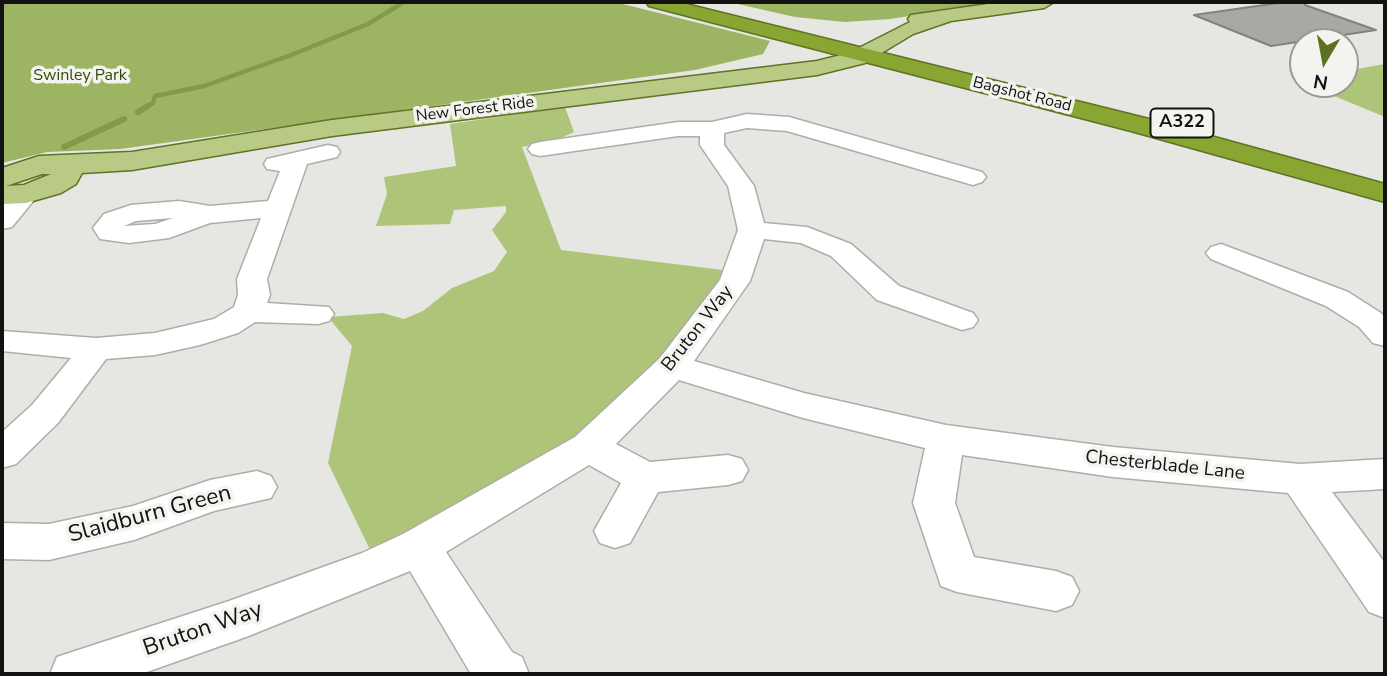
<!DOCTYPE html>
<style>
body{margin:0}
#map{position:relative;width:1387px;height:676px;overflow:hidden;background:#e6e7e2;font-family:"Nunito Sans",sans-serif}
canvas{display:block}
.frame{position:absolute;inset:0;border:4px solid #121211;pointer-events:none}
.north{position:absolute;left:1289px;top:28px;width:70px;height:70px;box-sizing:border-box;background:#f3f4f0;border:2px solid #999a97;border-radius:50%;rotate:190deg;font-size:19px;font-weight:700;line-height:28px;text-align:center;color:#121211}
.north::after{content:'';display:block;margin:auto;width:24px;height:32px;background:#5d7121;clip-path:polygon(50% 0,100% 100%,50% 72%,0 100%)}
</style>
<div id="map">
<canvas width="1387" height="676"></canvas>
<div class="frame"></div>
<div class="north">N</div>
</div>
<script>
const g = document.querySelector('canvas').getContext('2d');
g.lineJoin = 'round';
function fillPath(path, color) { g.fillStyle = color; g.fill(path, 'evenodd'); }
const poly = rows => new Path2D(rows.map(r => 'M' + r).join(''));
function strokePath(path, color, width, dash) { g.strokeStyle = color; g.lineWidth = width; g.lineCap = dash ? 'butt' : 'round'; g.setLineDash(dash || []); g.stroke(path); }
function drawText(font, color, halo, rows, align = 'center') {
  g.font = font + ' "Nunito Sans",sans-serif'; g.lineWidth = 7; g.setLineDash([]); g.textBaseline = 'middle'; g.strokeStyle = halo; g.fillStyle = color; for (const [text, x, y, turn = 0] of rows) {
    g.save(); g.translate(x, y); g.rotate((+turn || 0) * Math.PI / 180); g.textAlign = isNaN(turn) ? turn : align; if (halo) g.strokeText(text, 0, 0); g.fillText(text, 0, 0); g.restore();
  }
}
fillPath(poly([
 [1385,64,1385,117,1305,84,1345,84,1345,71],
 [565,107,574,132,556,140,522,147,561,250,739,272,589,447,378,566,328,463,352,346,328,317,383,313,404,319,423,311,452,288,494,271,507,252,492,230,506,212,506,206,454,210,450,224,376,226,387,194,384,177,456,166,450,124]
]), '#adc479');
fillPath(poly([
 [2,2,615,2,770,41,763,54,695,70,120,149,47,152,2,163],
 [729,2,1001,2,890,19,845,22,795,17]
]), '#9db463');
strokePath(poly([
 [145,108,153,103,155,96,204,86,291,55,368,24,404,2]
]), '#849a4a', 4.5);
strokePath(poly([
 [138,112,148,106],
 [64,147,124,119]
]), '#849a4a', 6);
const building = poly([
 [1285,2,1305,2,1305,5,1376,30,1271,46,1194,15,1285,2]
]);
fillPath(building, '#a7a9a4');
strokePath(building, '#81837f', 2);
const minor = poly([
 [747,114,789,117,982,172,986,177,982,182,973,185,787,131,747,128,724,133,724,145,754,186,764,223,807,227,851,244,899,286,973,313,978,320,973,327,962,330,877,300,831,256,801,243,764,239,750,281,694,361,804,393,946,425,1113,447,1300,464,1385,459,1385,489,1332,492,1385,563,1385,618,1369,612,1288,493,1113,477,962,455,955,503,974,557,1056,571,1072,577,1079,591,1072,605,1056,611,957,592,941,586,913,503,925,448,803,418,679,380,616,444,650,462,728,455,742,459,748,470,742,481,728,485,658,492,630,543,615,548,600,543,594,531,621,483,589,465,446,552,512,652,522,657,529,674,471,674,410,571,246,637,141,674,50,674,57,657,75,651,229,601,362,553,403,534,575,437,660,358,720,280,738,230,728,186,700,145,700,136,678,136,540,156,532,154,528,149,532,144,540,142,678,122,712,122,747,114],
 [328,145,337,147,340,152,337,157,307,164,267,279,270,295,267,303,329,307,334,314,329,321,318,324,255,322,238,333,200,345,155,355,106,359,58,423,16,464,2,468,2,432,32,405,71,358,2,351,2,331,96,338,155,333,214,319,234,307,238,295,237,279,261,218,210,223,169,238,129,243,100,239,93,228,104,214,131,205,179,201,210,206,268,201,280,171,267,169,264,164,267,159,328,145],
 [173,218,155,224,124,226,136,221,173,218],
 [26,186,35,188,39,194,12,227,2,229,2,205,17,188,26,186],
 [1221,244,1348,292,1381,313,1385,317,1385,346,1373,343,1359,327,1326,306,1211,259,1206,253,1211,247,1221,244],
 [257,471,271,476,277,487,271,498,214,511,134,540,49,560,2,559,2,523,49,524,133,506,210,480,257,471]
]);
const major = poly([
 [1002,2,1054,2,1044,8,951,21,913,34,865,63,817,75,332,136,132,170,82,173,76,184,61,193,26,203,2,204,2,168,39,156,132,152,332,120,817,61,849,53,910,22,908,19,911,15,1002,2],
 [42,174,51,174,24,185,6,186,42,174]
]);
const highway = poly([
 [646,2,678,2,1149,119,1385,184,1385,202,1131,131,649,6,646,2]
]);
strokePath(minor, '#acaea9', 3);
strokePath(major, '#5f7226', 3);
strokePath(highway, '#5f7226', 3);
fillPath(minor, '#fff');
fillPath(major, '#b8ca84');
fillPath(highway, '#89a632');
drawText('16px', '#384608', '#f3f4f0', [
 ["Swinley Park",80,76]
]);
drawText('16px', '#121211', '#f3f4f0', [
 ["Bagshot Road",1022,95,14],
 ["New Forest Ride",475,110,-7]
]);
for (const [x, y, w] of [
 [1182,123,63]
]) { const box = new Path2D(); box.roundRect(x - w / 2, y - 14.5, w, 29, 5); g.fillStyle = '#f3f4f0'; g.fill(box); strokePath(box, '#121211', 2); }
drawText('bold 18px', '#121211', null, [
 ["A322",1182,123]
]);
drawText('19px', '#121211', '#f3f4f0', [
 ["Bruton Way",698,329,-52],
 ["Chesterblade Lane",1165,466,6]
]);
drawText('23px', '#121211', '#f3f4f0', [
 ["Slaidburn Green",150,515,-15],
 ["Bruton Way",203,630,-19]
]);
</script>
